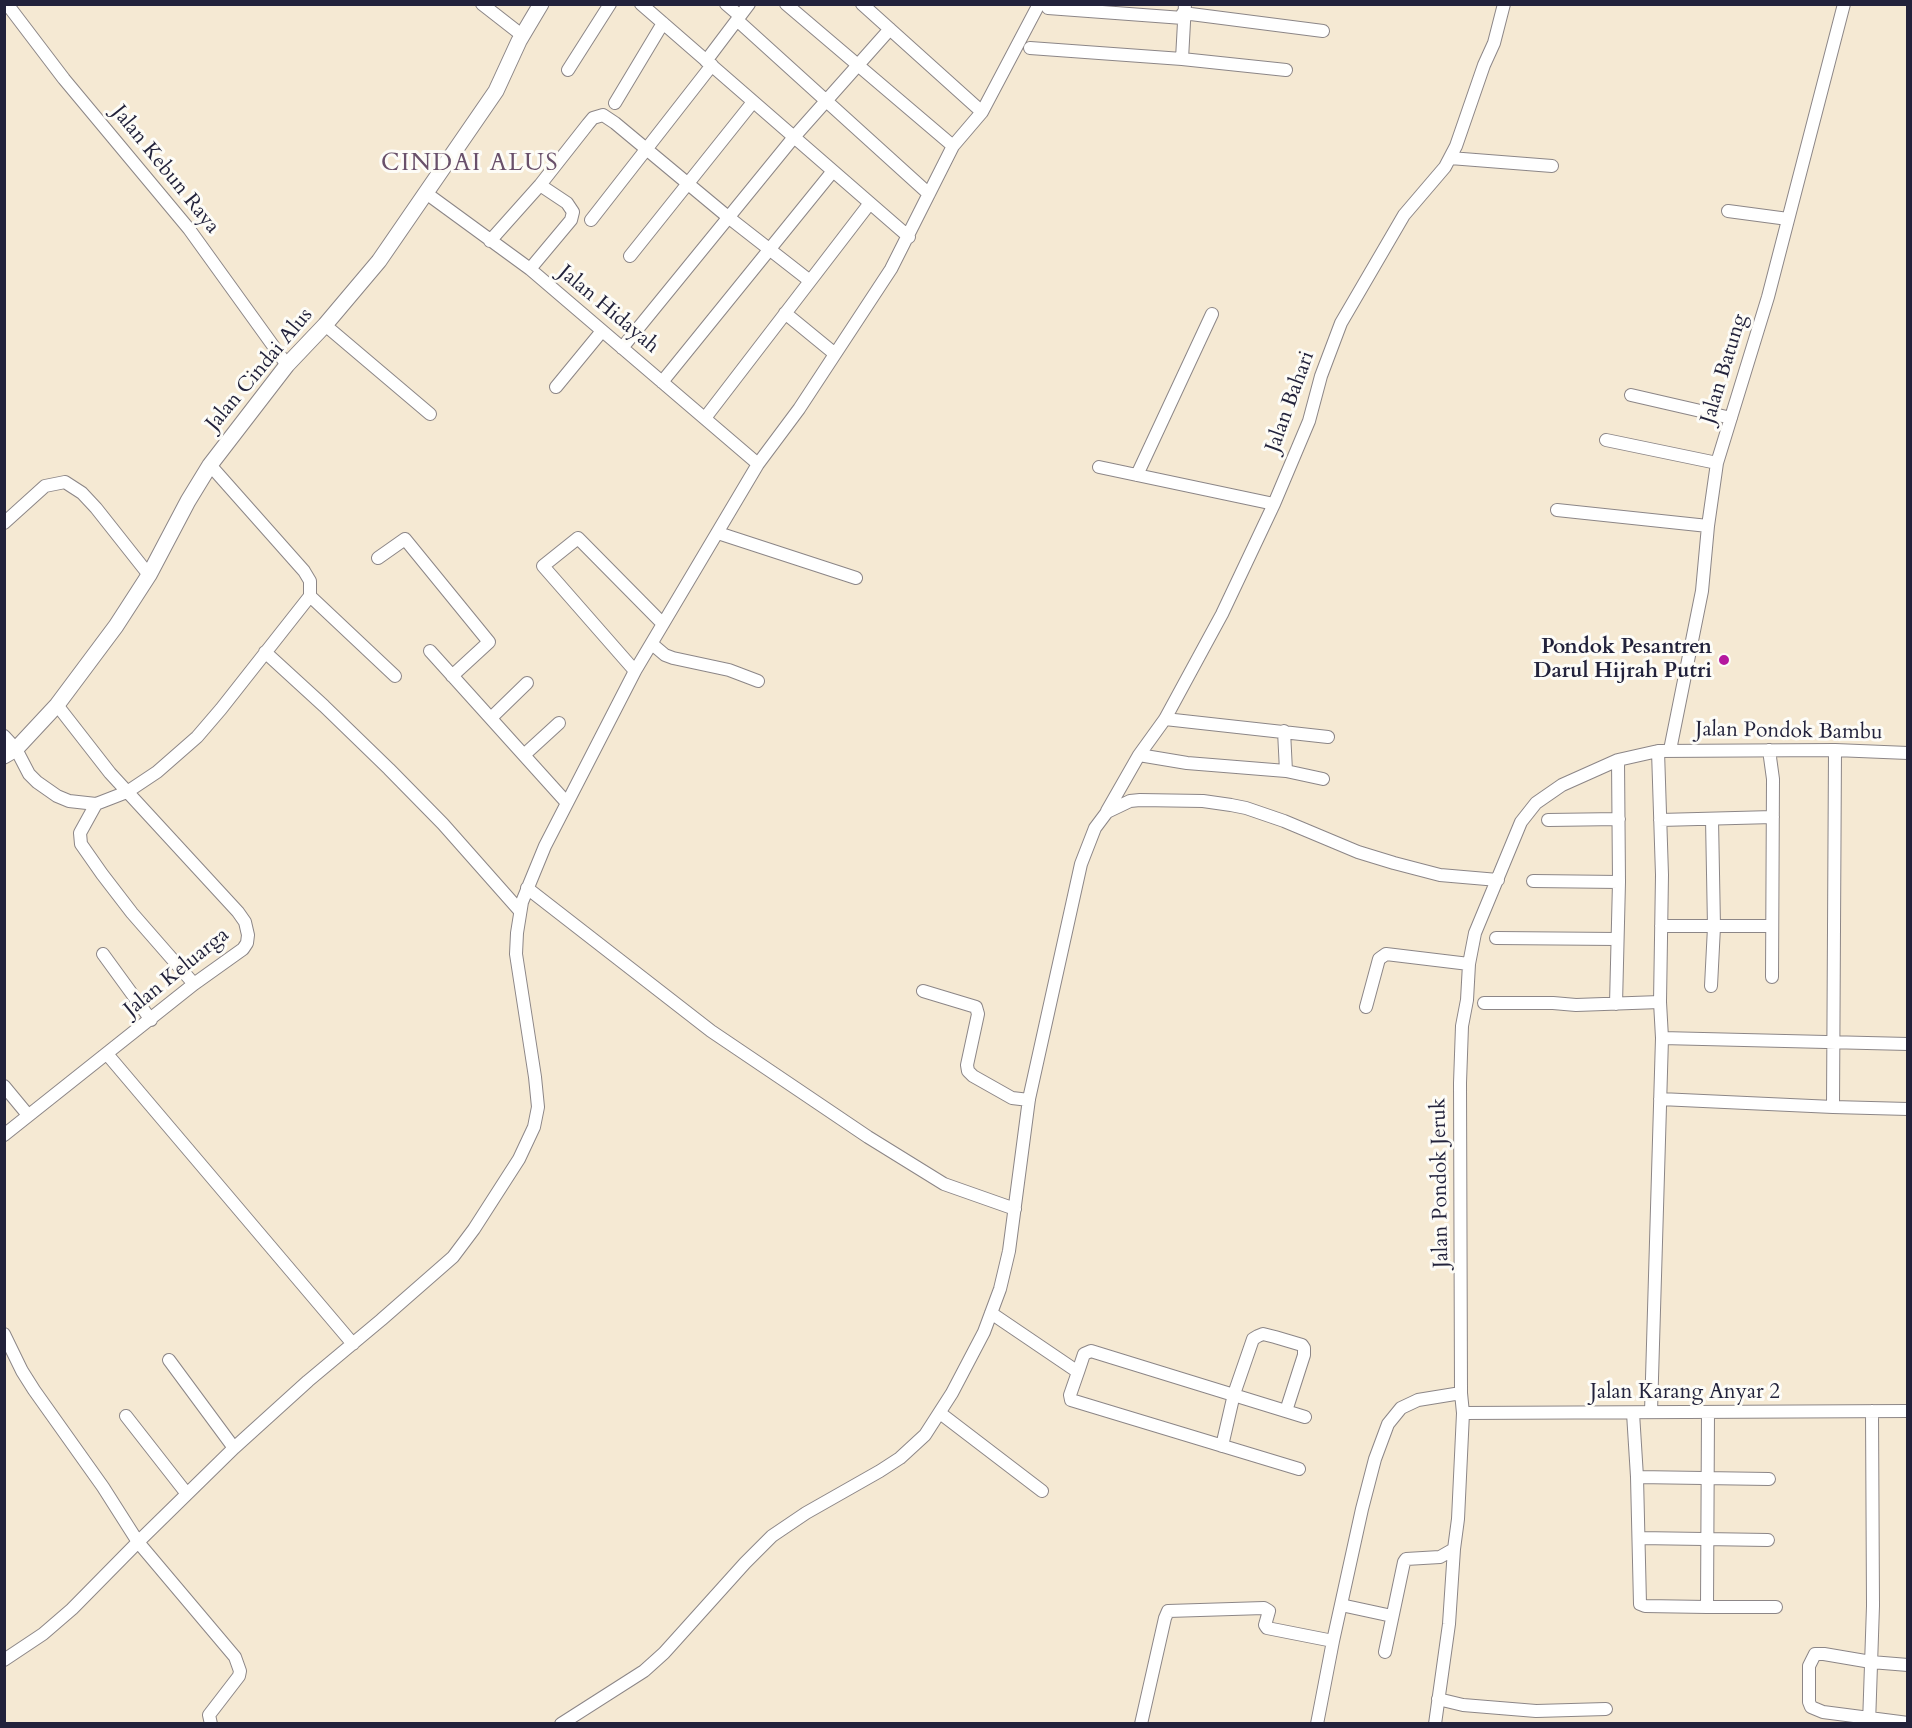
<!DOCTYPE html>
<style>
body{margin:0}
#map{position:relative;width:1912px;height:1728px;overflow:hidden;background:#f5e9d3;font-family:Cardo,serif}
canvas{display:block}
.frame{position:absolute;inset:0;border:6px solid #22223b;pointer-events:none}
</style>
<div id="map">
<canvas width="1912" height="1728"></canvas>
<div class="frame"></div>
</div>
<script>
const g = document.querySelector('canvas').getContext('2d');
g.lineJoin = 'round';
const poly = rows => new Path2D(rows.map(r => 'M' + r).join(''));
function strokePath(path, color, width, dash) { g.strokeStyle = color; g.lineWidth = width; g.lineCap = dash ? 'butt' : 'round'; g.setLineDash(dash || []); g.stroke(path); }
function drawText(font, color, halo, rows, align = 'center') {
  g.font = font + ' Cardo,serif'; g.lineWidth = 6; g.setLineDash([]); g.textBaseline = 'middle'; g.strokeStyle = halo; g.fillStyle = color; for (const [text, x, y, turn = 0] of rows) {
    g.save(); g.translate(x, y); g.rotate((+turn || 0) * Math.PI / 180); g.textAlign = isNaN(turn) ? turn : align; if (halo) g.strokeText(text, 0, 0); g.fillText(text, 0, 0); g.restore();
  }
}
const minor = poly([
 [7,4,64,79,189,229,287,365],
 [482,4,523,36],
 [641,4,909,237],
 [726,4,740,16],
 [786,4,953,146],
 [862,4,982,112],
 [1048,8,1183,18],
 [1183,13,1323,31],
 [737,20,929,194],
 [1030,48,1182,59,1286,70],
 [1182,59,1185,4],
 [706,61,749,4],
 [568,70,610,4],
 [615,103,663,23],
 [1450,158,1552,166],
 [426,193,530,269,758,464],
 [1728,211,1788,219],
 [591,220,712,65],
 [490,241,540,185,588,124,593,118,603,115,615,123,728,217,810,281],
 [630,256,753,102],
 [530,269,571,220,573,212,567,203,540,185],
 [785,313,835,354],
 [325,325,430,414],
 [622,348,794,137,890,29],
 [662,382,833,171],
 [556,387,602,331],
 [1631,395,1731,418],
 [705,418,870,203],
 [1606,440,1717,463],
 [1099,467,1274,504],
 [1137,475,1212,314],
 [1557,510,1708,526],
 [4,523,45,486,65,482,82,493,96,508,149,575],
 [718,533,856,578],
 [378,558,405,539,489,642,452,676],
 [310,596,395,676],
 [652,644,665,655,673,658,729,670,758,681],
 [430,651,567,803],
 [265,652,324,706,389,769,443,824,520,911],
 [635,671,543,566,578,538,663,624],
 [491,718,527,683],
 [1165,719,1328,737],
 [1284,731,1286,771],
 [4,736,16,749,29,774,37,782,57,796,69,801,96,804],
 [1670,750,1702,591,1708,526,1717,463,1768,297,1844,4],
 [1769,750,1773,779,1772,977],
 [524,755,559,723],
 [1139,755,1187,763,1286,771,1323,779],
 [1107,811,1139,755,1165,719,1222,614,1274,504,1309,421,1321,376,1341,323,1404,215,1445,167,1456,146,1484,65,1494,43,1504,4],
 [1548,820,1619,819],
 [1660,820,1773,817],
 [1533,881,1619,882],
 [527,888,711,1031,868,1137,944,1184,1015,1209],
 [1661,926,1772,926],
 [1496,938,1617,939],
 [103,954,151,1020],
 [194,984,132,913,102,874,81,844,80,833,96,804,127,792,157,772,197,737,221,709,310,596,310,581,304,571,210,465],
 [1711,986,1714,927,1712,819],
 [923,991,976,1007,978,1014,967,1065,968,1071,973,1076,1012,1098,1029,1100],
 [1484,1003,1553,1003,1576,1005,1660,1002],
 [1616,1004,1619,882,1618,760],
 [1366,1007,1379,959,1386,954,1469,964],
 [1662,1038,1908,1044],
 [107,1054,353,1344],
 [4,1086,28,1115],
 [1660,1099,1833,1107,1908,1109],
 [1833,1107,1835,750],
 [4,1135,194,984,243,949,247,943,248,935,245,922,238,912,110,773,57,705],
 [991,1313,1078,1372,1070,1395,1071,1400,1299,1469],
 [4,1334,22,1371,34,1390,103,1487,138,1542,235,1657,240,1671,239,1676,209,1715,211,1724],
 [169,1360,234,1448],
 [1078,1372,1084,1354,1091,1351,1305,1417],
 [1651,1412,1662,1038,1660,1002,1662,875,1658,751],
 [940,1413,1042,1491],
 [1463,1413,1908,1411],
 [1633,1413,1637,1477,1640,1604,1645,1606,1707,1607,1708,1412],
 [126,1416,187,1494],
 [1222,1446,1234,1394,1253,1339,1258,1336,1263,1334,1275,1337,1302,1345,1304,1348,1304,1355,1286,1411],
 [1637,1477,1769,1479],
 [1639,1538,1768,1540],
 [1341,1605,1392,1616],
 [1707,1607,1776,1607],
 [1385,1652,1404,1562,1406,1559,1440,1557,1454,1549],
 [4,1660,43,1634,72,1609,138,1542,234,1448,308,1381,381,1320,453,1257,474,1229,519,1159,534,1127,538,1107,535,1077,516,954,517,933,522,902,545,846,635,671,758,464,799,409,891,269,953,146,982,112,1039,4],
 [1908,1665,1871,1662,1824,1654,1815,1654,1809,1666,1809,1702,1811,1707,1823,1712,1908,1723],
 [1438,1699,1463,1705,1536,1711,1606,1709],
 [561,1724,644,1671,664,1653,745,1563,772,1536,806,1513,880,1471,900,1458,925,1435,952,1393,984,1332,1000,1289,1009,1251,1029,1099,1081,864,1095,828,1107,812,1130,801,1140,800,1203,801,1231,805,1246,808,1284,821,1358,852,1394,863,1440,875,1498,880],
 [1141,1724,1165,1618,1168,1611,1264,1608,1269,1611,1265,1625,1267,1628,1333,1641],
 [1317,1724,1333,1641,1362,1509,1375,1459,1388,1424,1401,1408,1418,1400,1461,1393],
 [1435,1724,1449,1624,1454,1549,1458,1519,1463,1413,1461,1393,1460,1083,1462,1026,1467,1000,1469,964,1475,933,1521,822,1536,803,1562,785,1618,760,1658,751,1835,750,1908,753],
 [1869,1724,1873,1606,1872,1411]
]);
const tertiary = poly([
 [4,756,16,749,57,705,116,626,149,575,188,501,210,465,287,365,325,325,379,261,496,91,519,41,541,4]
]);
strokePath(minor, '#8c8687', 14);
strokePath(tertiary, '#8c8687', 17);
strokePath(minor, '#fff', 12);
strokePath(tertiary, '#fff', 15);
for (const [x, y, r, color] of [
 [1724,660,6,"#b5179e"]
]) { const dot = new Path2D(); dot.arc(x, y, r, 0, 2 * Math.PI); g.fillStyle = color; g.fill(dot); strokePath(dot, '#fdfcf7', 2); }
drawText('21px', '#22223b', '#fdfcf7', [
 ["Jalan Kebun Raya",165,170,51],
 ["Jalan Hidayah",608,310,40],
 ["Jalan Batung",1725,369,-73],
 ["Jalan Cindai Alus",260,370,-50],
 ["Jalan Bahari",1291,402,-70],
 ["Jalan Pondok Bambu",1789,732,1],
 ["Jalan Keluarga",177,973,-39],
 ["Jalan Pondok Jeruk",1441,1183,-91],
 ["Jalan Karang Anyar 2",1685,1393]
]);
drawText('bold 21px', '#22223b', '#fdfcf7', [
 ["Pondok Pesantren",1712,648],
 ["Darul Hijrah Putri",1712,672]
], 'right');
g.letterSpacing = '1.5px';
drawText('24px', '#69506a', '#fdfcf7', [
 ["CINDAI ALUS",470,164]
]);
g.letterSpacing = '0px';
</script>
